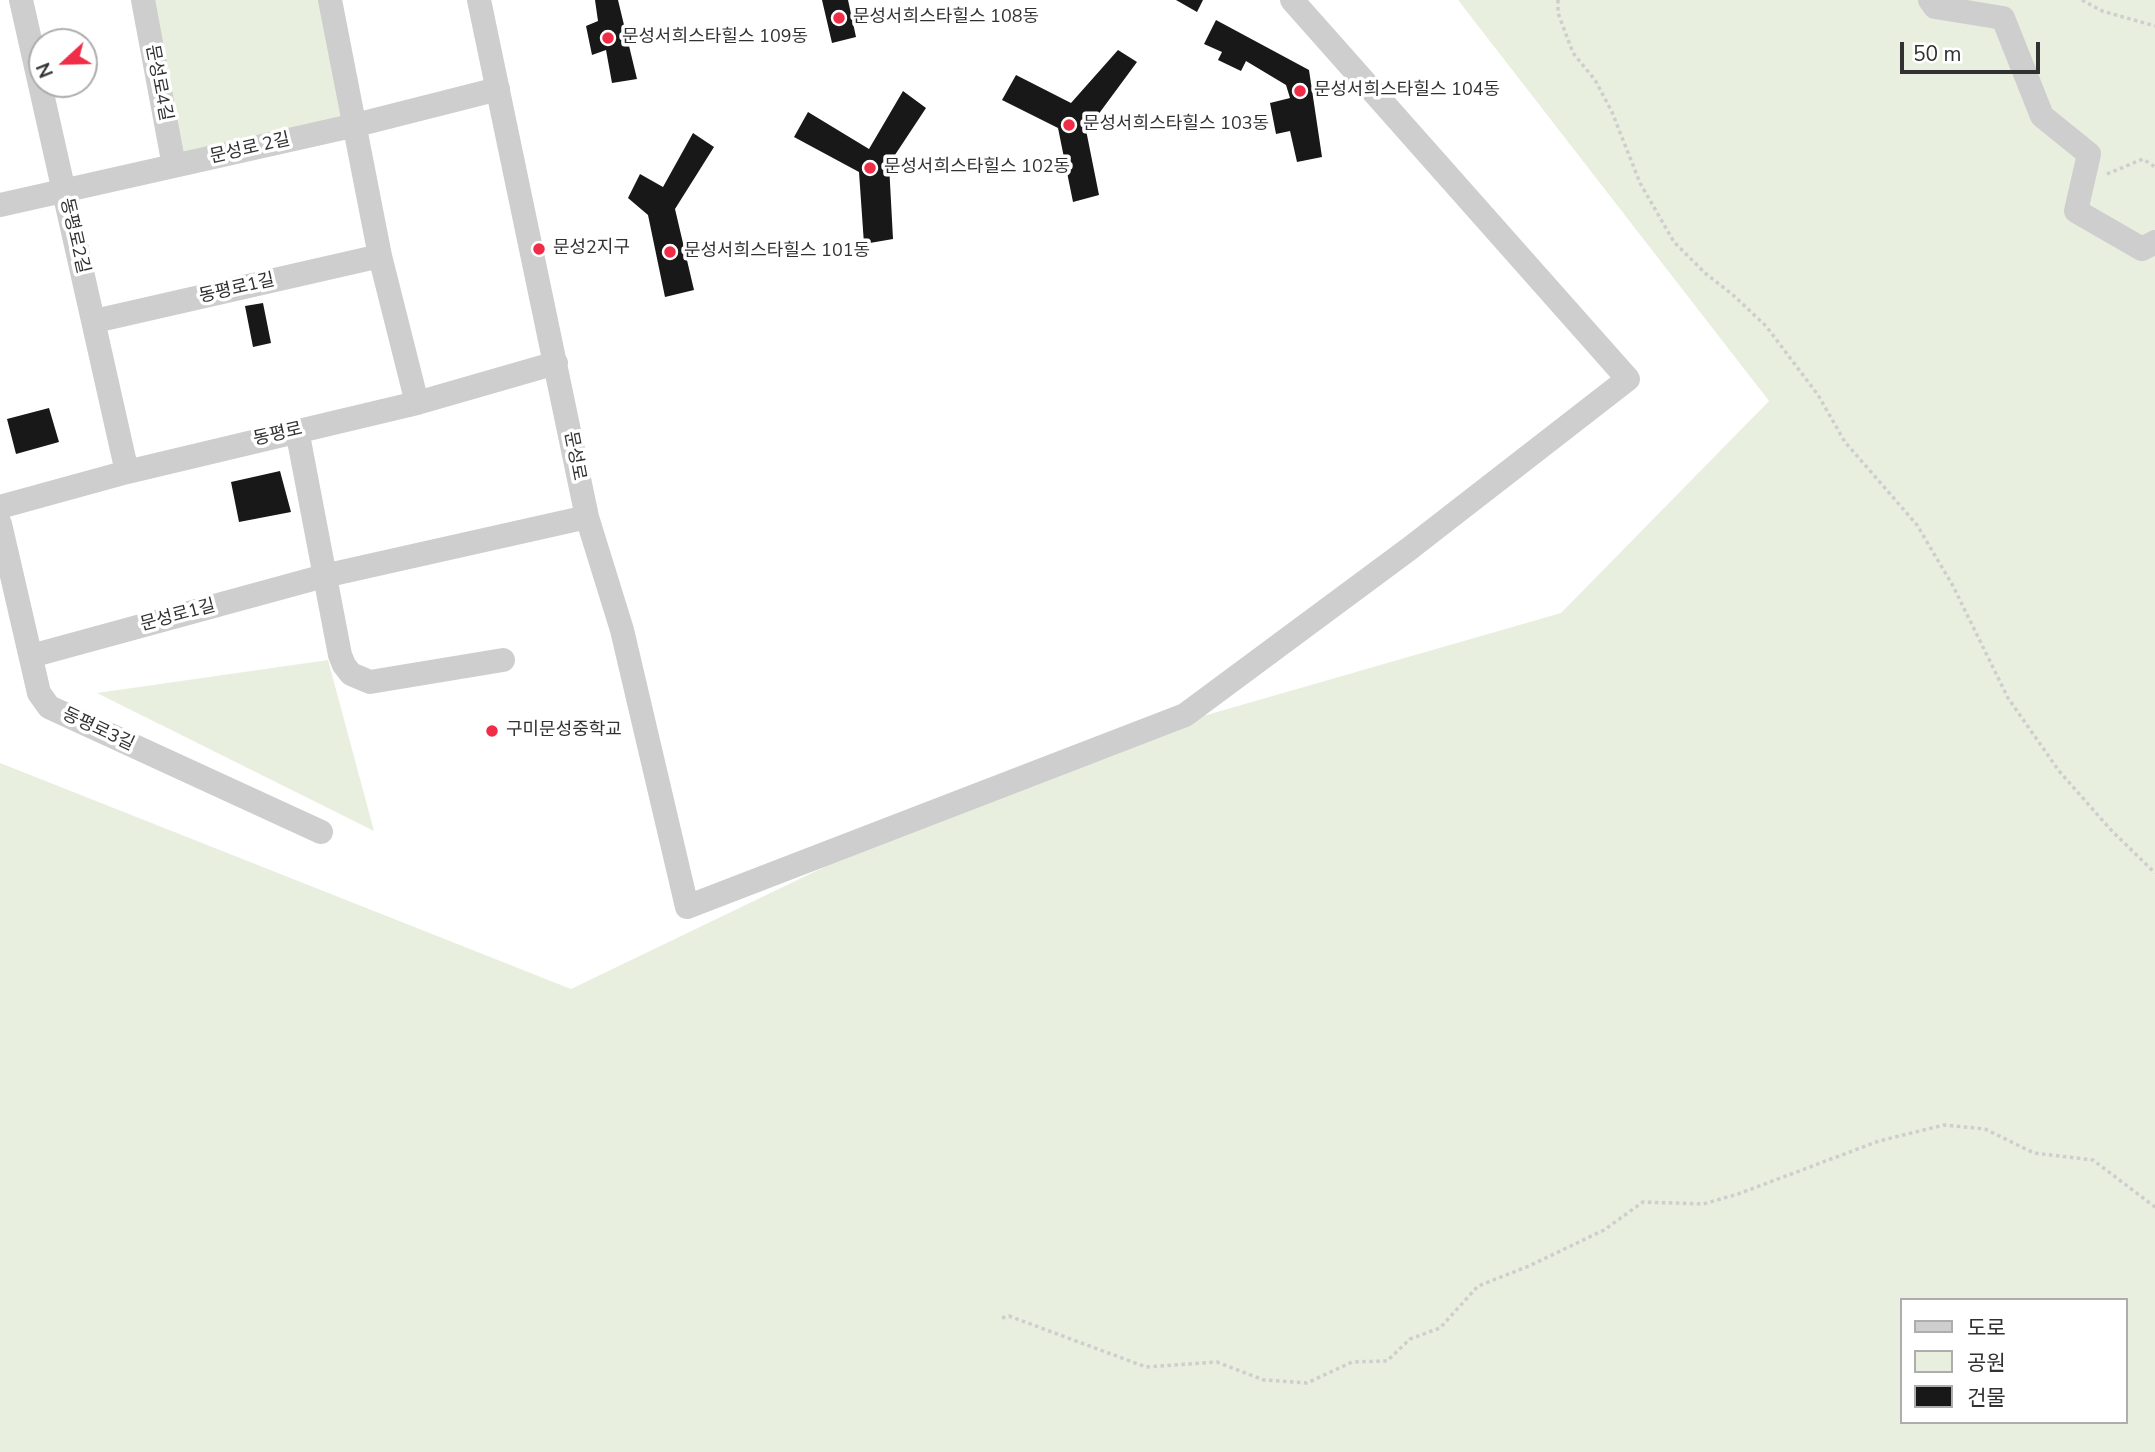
<!DOCTYPE html>
<meta charset="utf-8">
<style>
body{margin:0}
#map{position:relative;width:2155px;height:1452px;overflow:hidden;background:#fff;font-family:"Nunito Sans","Noto Sans KR",sans-serif}
canvas{display:block}
.legend{position:absolute;left:1900px;top:1298px;width:228px;height:126px;box-sizing:border-box;background:#fff;border:2px solid #adadad;margin:0;padding:9px 12px;list-style:none;font-size:21px;color:#313131}
.legend li{display:flex;align-items:center;gap:14px;height:35px}
.legend b{width:35px;border:2px solid #adadad}
.north{position:absolute;left:28px;top:28px;width:70px;height:70px;box-sizing:border-box;background:#fff;border:2px solid #adadad;border-radius:50%;rotate:248deg;font-size:19px;font-weight:700;line-height:28px;text-align:center;color:#313131}
.north::after{content:'';display:block;margin:auto;width:24px;height:32px;background:#f02c46;clip-path:polygon(50% 0,100% 100%,50% 72%,0 100%)}
.scale{position:absolute;left:1900px;top:42px;width:140px;height:32px;box-sizing:border-box;border:4px solid #313131;border-top:0;padding-left:9px;font-size:21px;line-height:24px;white-space:nowrap;color:#313131;-webkit-text-stroke:5px #fff;paint-order:stroke}
</style>
<div id="map">
<canvas width="2155" height="1452"></canvas>
<ul class="legend">
<li><b style="height:9px;background:#cecece"></b>도로</li>
<li><b style="height:19px;background:#e8efdf"></b>공원</li>
<li><b style="height:19px;background:#181818"></b>건물</li>
</ul>
<div class="north">N</div>
<div class="scale">50 m</div>
</div>
<script>
const g = document.querySelector('canvas').getContext('2d');
g.lineJoin = 'round';
function fillPath(path, color) { g.fillStyle = color; g.fill(path, 'evenodd'); }
const poly = rows => new Path2D(rows.map(r => 'M' + r).join(''));
function strokePath(path, color, width, dash) { g.strokeStyle = color; g.lineWidth = width; g.lineCap = dash ? 'butt' : 'round'; g.setLineDash(dash || []); g.stroke(path); }
function drawText(font, color, halo, rows, align = 'center') {
  g.font = font + ' "Nunito Sans","Noto Sans KR",sans-serif'; g.lineWidth = 7; g.setLineDash([]); g.textBaseline = 'middle'; g.strokeStyle = halo; g.fillStyle = color; for (const [text, x, y, turn = 0] of rows) {
    g.save(); g.translate(x, y); g.rotate((+turn || 0) * Math.PI / 180); g.textAlign = isNaN(turn) ? turn : align; if (halo) g.strokeText(text, 0, 0); g.fillText(text, 0, 0); g.restore();
  }
}
fillPath(poly([
 [143,0,330,0,356,125,174,166],
 [1458,0,2155,0,2155,1452,0,1452,0,763,571,989,870,845,1158,729,1561,613,1769,401],
 [1901,1300,2125,1300,2125,1422,1901,1422],
 [328,660,374,831,97,693]
]), '#e8efdf');
fillPath(poly([
 [595,0,618,0,637,79,612,83,606,50,592,55,586,26,598,21],
 [822,0,848,0,856,37,832,43],
 [1176,0,1203,0,1197,12],
 [1216,20,1309,70,1322,157,1297,162,1290,131,1276,134,1270,103,1290,98,1286,85,1246,61,1241,71,1218,60,1222,52,1204,44],
 [1118,50,1137,62,1092,123,1084,120,1099,195,1073,202,1058,128,1002,100,1016,75,1071,103],
 [903,91,926,108,889,164,893,239,864,244,859,172,794,137,808,112,869,149],
 [693,133,714,147,675,209,694,290,665,297,648,215,628,198,640,174,663,187],
 [263,303,271,343,253,347,245,306],
 [49,408,59,442,16,454,7,419],
 [280,471,291,512,239,522,231,482]
]), '#181818');
strokePath(poly([
 [1558,0,1558,13,1573,53,1595,80,1612,112,1640,183,1674,242,1705,273,1733,295,1766,326,1818,395,1845,442,1917,525,1953,586,2008,698,2059,771,2111,830,2155,873],
 [2082,0,2102,11,2155,26],
 [2107,174,2143,159,2155,167],
 [1002,1318,1009,1316,1146,1367,1217,1362,1264,1380,1307,1383,1352,1362,1387,1361,1410,1339,1440,1328,1478,1286,1529,1266,1604,1230,1643,1202,1703,1204,1738,1194,1879,1141,1944,1125,1985,1129,2034,1153,2093,1160,2155,1207]
]), '#cecece', 3.5, [3.5, 3.5]);
strokePath(poly([
 [21,0,127,472],
 [143,0,174,166],
 [330,0,380,256,417,403],
 [479,0,587,517,622,630,687,907,1185,715,1409,549,1628,379,1292,0],
 [1930,0,1935,7,2003,18,2042,116,2089,154,2076,211,2142,249,2155,242],
 [0,205,356,125,498,89],
 [95,321,380,256],
 [297,430,340,655,344,665,351,674,370,682,503,660],
 [0,507,127,472,417,403,556,363],
 [0,524,39,693,49,707,321,832],
 [31,656,324,576,587,517]
]), '#cecece', 24);
for (const [x, y, r, color] of [
 [839,18,7,"#f02c46"],
 [608,38,7,"#f02c46"],
 [1300,91,7,"#f02c46"],
 [1069,125,7,"#f02c46"],
 [870,168,7,"#f02c46"],
 [539,249,7,"#f02c46"],
 [670,252,7,"#f02c46"],
 [492,731,7,"#f02c46"]
]) { const dot = new Path2D(); dot.arc(x, y, r, 0, 2 * Math.PI); g.fillStyle = color; g.fill(dot); strokePath(dot, '#fff', 2.5); }
drawText('18px', '#313131', '#fff', [
 ["문성서희스타힐스 108동",853,18],
 ["문성서희스타힐스 109동",622,38],
 ["문성서희스타힐스 104동",1314,91],
 ["문성서희스타힐스 103동",1083,125],
 ["문성서희스타힐스 102동",884,168],
 ["문성2지구",553,249],
 ["문성서희스타힐스 101동",684,252],
 ["구미문성중학교",506,731]
], 'left');
drawText('18px', '#313131', '#fff', [
 ["문성로4길",158,83,79],
 ["문성로 2길",250,149,-13],
 ["동평로2길",74,236,77],
 ["동평로1길",237,289,-13],
 ["동평로",278,435,-13],
 ["문성로",574,456,79],
 ["문성로1길",178,616,-15],
 ["동평로3길",98,730,25]
]);
</script>
